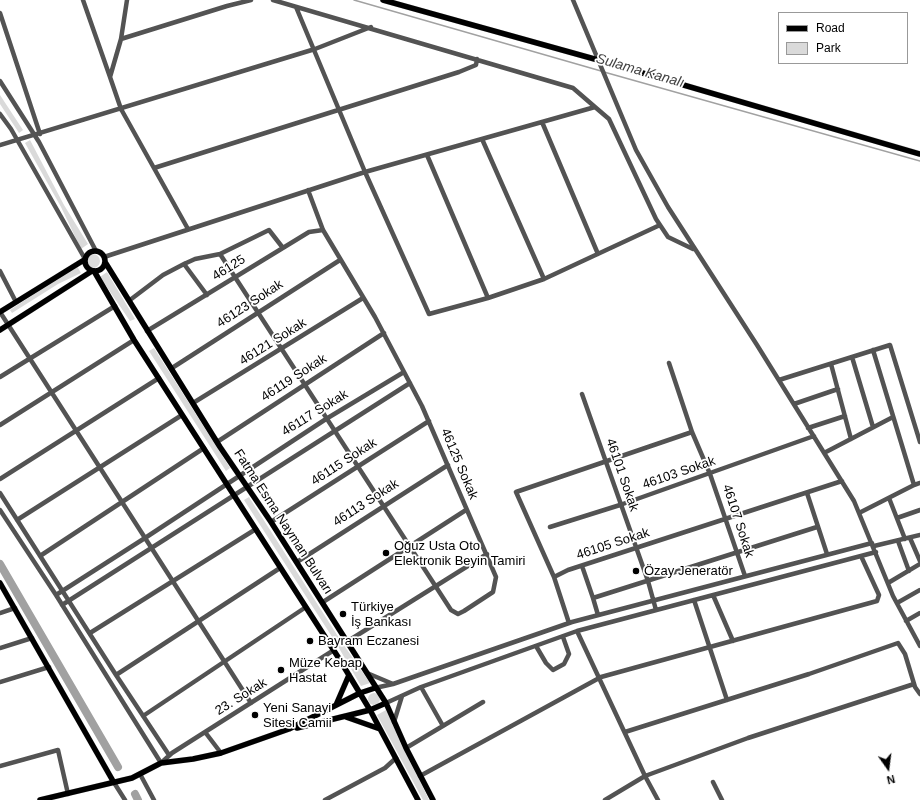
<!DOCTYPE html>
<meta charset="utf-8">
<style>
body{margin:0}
#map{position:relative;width:920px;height:800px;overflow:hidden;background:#fff;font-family:Arial,sans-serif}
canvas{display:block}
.legend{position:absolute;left:778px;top:12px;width:130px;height:52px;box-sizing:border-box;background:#fff;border:1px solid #999;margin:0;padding:5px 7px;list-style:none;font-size:12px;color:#000}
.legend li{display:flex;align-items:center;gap:8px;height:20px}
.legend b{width:20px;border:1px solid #999}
.north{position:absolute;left:868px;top:748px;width:40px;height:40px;-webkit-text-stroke:3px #fff;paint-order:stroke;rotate:166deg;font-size:11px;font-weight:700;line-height:16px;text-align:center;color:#000}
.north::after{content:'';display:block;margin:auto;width:14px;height:18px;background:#000;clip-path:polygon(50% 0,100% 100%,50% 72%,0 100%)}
</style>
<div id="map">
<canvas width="920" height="800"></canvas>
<ul class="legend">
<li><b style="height:5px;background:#000"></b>Road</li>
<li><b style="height:11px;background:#dadada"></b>Park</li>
</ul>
<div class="north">N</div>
</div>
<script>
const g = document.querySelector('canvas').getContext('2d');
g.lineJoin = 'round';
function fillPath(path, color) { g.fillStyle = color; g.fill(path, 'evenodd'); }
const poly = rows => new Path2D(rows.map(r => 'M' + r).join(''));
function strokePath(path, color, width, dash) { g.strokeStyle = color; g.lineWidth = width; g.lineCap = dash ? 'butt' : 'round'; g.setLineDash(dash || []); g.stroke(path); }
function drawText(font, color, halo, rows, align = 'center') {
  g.font = font + ' Arial,sans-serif'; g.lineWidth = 3.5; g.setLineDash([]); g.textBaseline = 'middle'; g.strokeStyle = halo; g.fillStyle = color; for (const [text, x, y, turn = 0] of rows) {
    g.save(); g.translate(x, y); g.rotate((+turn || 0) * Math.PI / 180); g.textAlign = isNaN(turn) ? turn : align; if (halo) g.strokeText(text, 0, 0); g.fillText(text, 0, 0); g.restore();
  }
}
fillPath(poly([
 [0,95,23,130,19,133,0,104],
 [30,140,64,205,88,244,81,249,61,207,25,143],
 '86 261a7 7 0 1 1 14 0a7 7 0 1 1-14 0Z',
 [77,266,81,273,58,284,12,313,10,310],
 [107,272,135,319,130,321,100,277],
 [154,348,230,468,226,471,149,351],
 [249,497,341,641,370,683,361,686,336,643,244,500],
 '368 699a6 6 0 1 1 12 0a6 6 0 1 1-12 0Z',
 [386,710,429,800,423,800,377,715]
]), '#dadada');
strokePath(poly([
 [354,0,601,71],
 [604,72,920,161]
]), '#a1a1a1', 1.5);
strokePath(poly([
 [0,564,118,767],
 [135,794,138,800]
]), '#a1a1a1', 8);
const major = poly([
 [383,0,598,60,920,154],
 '85 261a10 10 0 1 1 20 0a10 10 0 1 1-20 0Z',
 [105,262,220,447,271,522,386,703,406,748,433,800],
 [94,271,134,340,338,657,370,710,418,800],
 [0,312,84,260],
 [0,330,92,271],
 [0,583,113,781],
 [336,705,349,675],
 [346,717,380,729],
 [297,728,370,710,386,703],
 [40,800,132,778,161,763,193,759,221,753,289,729,360,693,375,688]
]);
strokePath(major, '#dbdbdb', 6);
strokePath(poly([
 [83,0,110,77],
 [273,0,573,88,595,107],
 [573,0,636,150,668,207,757,345,854,501,893,596,920,646],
 [296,7,365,172,429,314,488,298],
 [0,13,40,134],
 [121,39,127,0],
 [0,81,39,142,96,251],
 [0,114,11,129,85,259],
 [542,122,598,254],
 [0,145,315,49,371,27],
 [427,155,488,298,544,279,482,139],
 [154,168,459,72,476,65,477,59],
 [188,229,121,109,110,77,121,39,227,6,251,0],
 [220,254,269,230,283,248],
 [104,257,365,172,595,107,609,119,656,219,668,237,693,249],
 [184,264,207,295],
 [0,271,16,302],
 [544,279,660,225],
 [130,300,163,275,184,264,195,259,220,254,451,610,458,614,464,611,493,592,496,577,422,406,375,317,323,230,308,190],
 [0,312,251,703],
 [147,331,309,232,323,230],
 [852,357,873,427],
 [669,363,692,432,710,474,745,576],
 [831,364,851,439],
 [172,368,340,260],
 [0,377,115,306],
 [779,380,890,345,920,442],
 [582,394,648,581,656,610],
 [193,403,363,298],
 [794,404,838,389],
 [0,425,134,340],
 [808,428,845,416],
 [217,442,384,333],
 [824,453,893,417],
 [0,479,159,378],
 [914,485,920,483],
 [0,493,116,675,169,755],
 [807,493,827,554],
 [889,498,905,539],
 [0,510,56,595,161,763,172,753,334,650],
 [859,513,914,485,873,350],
 [897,518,920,510],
 [17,520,182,415],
 [271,522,429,421],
 [550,527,620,505,814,436],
 [910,538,920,561],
 [898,541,909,571],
 [874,546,920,535],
 [40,556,204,448],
 [297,562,448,465],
 [582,566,593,598],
 [554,577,516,492,692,432],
 [888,583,920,564],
 [56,595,145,538,326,419,404,372],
 [713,595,733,641],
 [694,600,727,700],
 [323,602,466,510],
 [897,603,920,590],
 [62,605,410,383],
 [0,613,15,608],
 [598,615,593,598,817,527],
 [906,621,920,613],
 [569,623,554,577,568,570,842,481],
 [577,631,645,776,658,800],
 [90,633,256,529],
 [348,641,487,554],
 [536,646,546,663,553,670,564,664,569,654,563,637],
 [0,648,32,638],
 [367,673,393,684],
 [116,675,280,568],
 [0,682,49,667],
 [421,687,443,726],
 [375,688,393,684,572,622,872,543],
 [386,703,421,687,577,631,876,552],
 [143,716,306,607],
 [394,722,402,696],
 [205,732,221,753],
 [625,732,809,674,898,643,905,654,915,687,920,694],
 [406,748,483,702],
 [0,766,58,750,68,794],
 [140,774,154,800],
 [420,776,601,677,877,601,879,595,861,556],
 [113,781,125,800],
 [713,782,722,800],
 [325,800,385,768,396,758],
 [605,800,645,776,748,738,914,684]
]), '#535353', 4.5);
strokePath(major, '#000', 5.5);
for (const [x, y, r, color] of [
 [386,553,4,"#000"],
 [636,571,4,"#000"],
 [343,614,4,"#000"],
 [310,641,4,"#000"],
 [281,670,4,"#000"],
 [255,715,4,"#000"]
]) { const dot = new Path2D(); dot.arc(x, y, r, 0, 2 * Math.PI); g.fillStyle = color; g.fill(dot); strokePath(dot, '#fff', 1.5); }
drawText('13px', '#000', '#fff', [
 ["46125",229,268,-32],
 ["46123 Sokak",250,304,-33],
 ["46121 Sokak",273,342,-32],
 ["46119 Sokak",294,378,-33],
 ["46117 Sokak",315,413,-32],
 ["46115 Sokak",344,462,-33],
 ["46125 Sokak",459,464,67],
 ["46103 Sokak",679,473,-19],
 ["46101 Sokak",622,475,71],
 ["46113 Sokak",366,503,-33],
 ["46107 Sokak",738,521,72],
 ["Fatma Esma Nayman Bulvarı",283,522,57],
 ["46105 Sokak",613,544,-18],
 ["23. Sokak",241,697,-32]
]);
drawText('13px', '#000', '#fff', [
 ["Oğuz Usta Oto",394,546],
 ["Elektronik Beyin Tamiri",394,561],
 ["Özay Jeneratör",644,571],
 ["Türkiye",351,607],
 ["İş Bankası",351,622],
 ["Bayram Eczanesi",318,641],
 ["Müze Kebap",289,663],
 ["Hastat",289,678],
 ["Yeni Sanayi",263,708],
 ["Sitesi Camii",263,723]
], 'left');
drawText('italic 14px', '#424242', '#fff', [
 ["Sulama Kanalı",640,71,16]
]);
</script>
